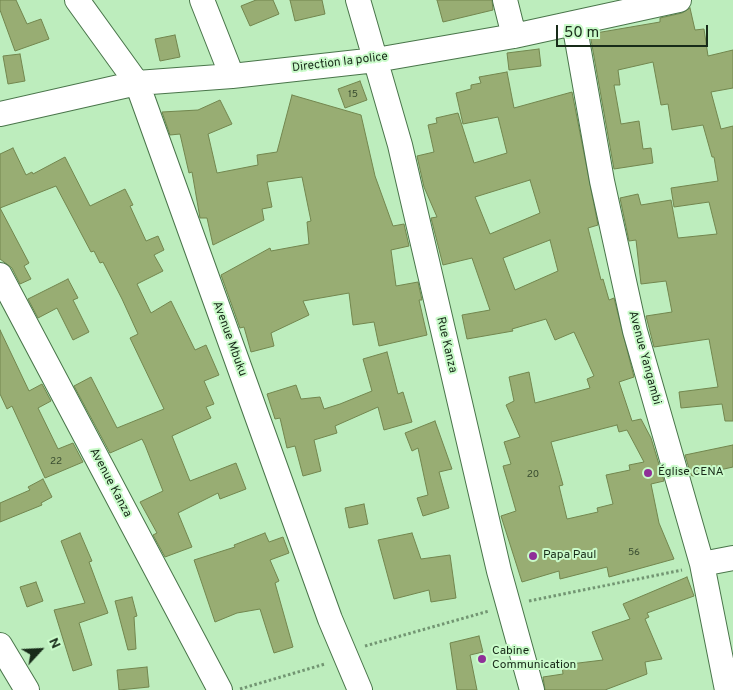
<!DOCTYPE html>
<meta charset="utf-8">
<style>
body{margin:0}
#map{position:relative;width:733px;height:690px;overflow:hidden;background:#bdedbd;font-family:Overpass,sans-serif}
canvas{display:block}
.north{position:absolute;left:15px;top:625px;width:50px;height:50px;-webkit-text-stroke:4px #cafbca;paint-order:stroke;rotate:65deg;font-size:14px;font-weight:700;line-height:20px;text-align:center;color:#182b19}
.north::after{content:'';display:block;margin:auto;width:18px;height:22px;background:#182b19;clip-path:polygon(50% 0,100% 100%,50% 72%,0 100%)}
.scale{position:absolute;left:556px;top:25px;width:152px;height:22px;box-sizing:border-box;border:2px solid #182b19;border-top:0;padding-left:6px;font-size:15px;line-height:18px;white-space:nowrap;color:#182b19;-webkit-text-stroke:4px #cafbca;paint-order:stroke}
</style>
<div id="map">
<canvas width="733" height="690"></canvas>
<div class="north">N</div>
<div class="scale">50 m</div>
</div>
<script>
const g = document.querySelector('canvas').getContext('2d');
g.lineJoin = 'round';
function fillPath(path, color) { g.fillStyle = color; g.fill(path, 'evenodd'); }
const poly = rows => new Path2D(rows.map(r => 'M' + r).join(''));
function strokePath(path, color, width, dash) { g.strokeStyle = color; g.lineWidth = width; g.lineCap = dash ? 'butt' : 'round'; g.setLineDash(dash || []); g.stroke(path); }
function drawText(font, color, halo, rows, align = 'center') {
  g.font = font + ' Overpass,sans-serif'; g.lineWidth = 4; g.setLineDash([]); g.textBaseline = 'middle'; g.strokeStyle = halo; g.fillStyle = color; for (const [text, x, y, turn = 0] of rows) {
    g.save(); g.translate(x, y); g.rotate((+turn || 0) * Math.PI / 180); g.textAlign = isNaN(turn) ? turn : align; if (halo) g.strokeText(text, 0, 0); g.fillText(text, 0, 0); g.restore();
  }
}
const building = poly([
 [0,0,16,0,27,24,41,19,49,39,15,51,0,10,0,0],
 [256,0,273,0,279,14,250,26,241,6,256,0],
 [290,0,322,0,325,14,295,21,290,0],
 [437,0,492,0,493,10,443,22,437,0],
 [690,8,695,30,704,29,708,56,733,50,733,88,711,92,721,129,733,126,733,421,725,421,722,404,681,408,679,392,718,387,709,339,654,347,646,316,672,312,666,281,641,284,636,240,629,241,620,198,638,194,641,205,671,200,678,238,717,234,709,202,674,207,671,188,718,181,714,157,712,157,703,125,672,130,668,104,661,105,653,62,618,70,620,85,614,85,621,124,639,121,643,149,651,148,653,163,614,169,590,34,660,22,660,18,682,13,690,8],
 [175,35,180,57,160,61,155,39,175,35],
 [539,49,541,66,509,70,507,53,539,49],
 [20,54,25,81,8,84,3,56,20,54],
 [507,72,514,108,572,92,598,225,588,228,601,280,603,279,609,300,614,298,634,377,619,382,632,421,641,419,651,438,664,481,651,484,659,523,674,559,609,577,607,567,560,579,559,571,522,582,501,516,516,511,503,466,511,464,504,442,520,437,506,405,514,401,509,377,529,372,535,403,590,388,587,379,594,376,574,332,555,340,546,319,512,329,513,331,467,339,462,315,490,310,472,258,443,265,431,218,437,217,424,187,417,156,434,152,428,125,437,123,436,118,458,113,474,163,507,153,498,117,463,124,456,93,471,89,471,85,481,83,479,77,507,72],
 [530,180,540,213,490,234,475,197,530,180],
 [550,240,558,271,515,290,503,258,550,240],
 [617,425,619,432,627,430,644,462,629,465,630,470,606,475,613,504,597,508,598,512,567,519,559,486,563,485,551,442,617,425],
 [360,81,367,100,345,108,338,89,360,81],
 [292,95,361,115,375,176,393,226,404,224,409,246,391,250,396,286,418,282,422,300,419,300,427,335,379,346,374,322,353,325,349,293,303,301,309,315,271,333,274,346,251,352,244,327,240,328,221,275,270,248,271,251,309,244,307,222,311,221,302,177,267,182,272,207,262,209,264,220,213,245,207,218,200,218,192,172,189,173,180,134,170,135,162,112,198,110,220,100,232,124,208,134,217,173,258,165,257,155,277,152,292,95],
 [13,148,26,175,32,172,33,174,65,157,90,206,125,189,133,205,130,206,146,241,158,236,164,250,154,255,163,271,137,284,151,313,171,301,195,350,206,345,219,375,204,381,214,404,206,407,211,418,172,436,190,481,236,463,246,489,220,499,218,493,178,513,192,547,165,557,153,535,157,533,140,502,163,491,145,445,142,439,110,453,74,386,91,377,117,428,164,409,130,338,138,334,122,299,103,262,100,263,94,251,91,252,56,186,0,208,29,263,24,266,31,279,20,284,12,268,0,259,0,154,13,148],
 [68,279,78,298,73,300,89,332,73,340,57,308,38,318,28,299,68,279],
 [0,330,29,391,42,384,51,401,38,408,58,449,73,443,83,462,45,478,12,406,7,409,0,394,0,330],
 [387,352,398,394,403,392,412,422,384,430,378,407,335,426,337,433,314,440,321,471,303,476,295,446,287,448,280,418,275,419,267,394,296,385,301,399,320,397,324,409,340,404,372,391,363,359,387,352],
 [435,421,452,469,439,472,449,508,423,516,417,498,428,495,418,448,412,451,405,433,435,421],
 [733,445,733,467,693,476,691,475,685,455,733,445],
 [43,479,52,497,41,503,42,505,0,522,0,503,30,490,28,487,43,479],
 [364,504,368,524,349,528,345,508,364,504],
 [80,533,92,561,89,562,108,613,79,623,92,665,73,671,54,610,85,603,61,541,80,533],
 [265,533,269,542,283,537,289,553,270,560,279,581,275,583,293,647,274,653,260,609,237,613,215,622,194,560,235,547,234,545,265,533],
 [412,533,421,559,450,555,456,598,431,602,429,590,394,599,378,540,412,533],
 [687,577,694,596,647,613,649,617,645,619,662,659,645,662,647,674,605,690,545,690,543,677,563,674,562,665,603,660,592,632,630,619,623,604,687,577],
 [36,582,43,601,27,607,20,587,36,582],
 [132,597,137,616,134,617,136,649,128,650,115,601,132,597],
 [479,636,483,652,470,655,477,690,457,690,450,643,479,636],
 [147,667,149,687,119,690,117,670,147,667]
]);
fillPath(building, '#98ad73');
strokePath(building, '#72864e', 1);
const street = poly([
 [77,0,137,83,330,619,360,690],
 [202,0,232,76],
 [358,0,400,145,499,571,532,690],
 [505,0,514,36],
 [574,23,602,181,635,331,702,564,727,690],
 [0,114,137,83,232,76,376,60,514,36,679,0],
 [0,275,220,690],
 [702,564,733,558],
 [0,645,27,690]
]);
strokePath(street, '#49754a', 26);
strokePath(poly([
 [529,601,682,570],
 [365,646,489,611],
 [240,689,325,664]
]), '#729572', 3, [2.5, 2.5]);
strokePath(street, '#fff', 24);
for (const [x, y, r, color] of [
 [648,473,5,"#8f2f98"],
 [533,556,5,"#8f2f98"],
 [482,659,5,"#8f2f98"]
]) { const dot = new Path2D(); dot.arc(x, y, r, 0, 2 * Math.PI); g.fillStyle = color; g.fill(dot); strokePath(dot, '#cafbca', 2); }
drawText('10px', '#384c30', null, [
 ["15",353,95],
 ["22",56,462],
 ["20",533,475],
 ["56",634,553]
]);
drawText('12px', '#182b19', '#cafbca', [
 ["Direction la police",340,63,-7],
 ["Avenue Mbuku",229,339,70],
 ["Rue Kanza",446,345,77],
 ["Avenue Yangambi",644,358,75],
 ["Avenue Kanza",110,483,62]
]);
drawText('12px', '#182b19', '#cafbca', [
 ["Église CENA",658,473],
 ["Papa Paul",543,556],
 ["Cabine",492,652],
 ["Communication",492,666]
], 'left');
</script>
